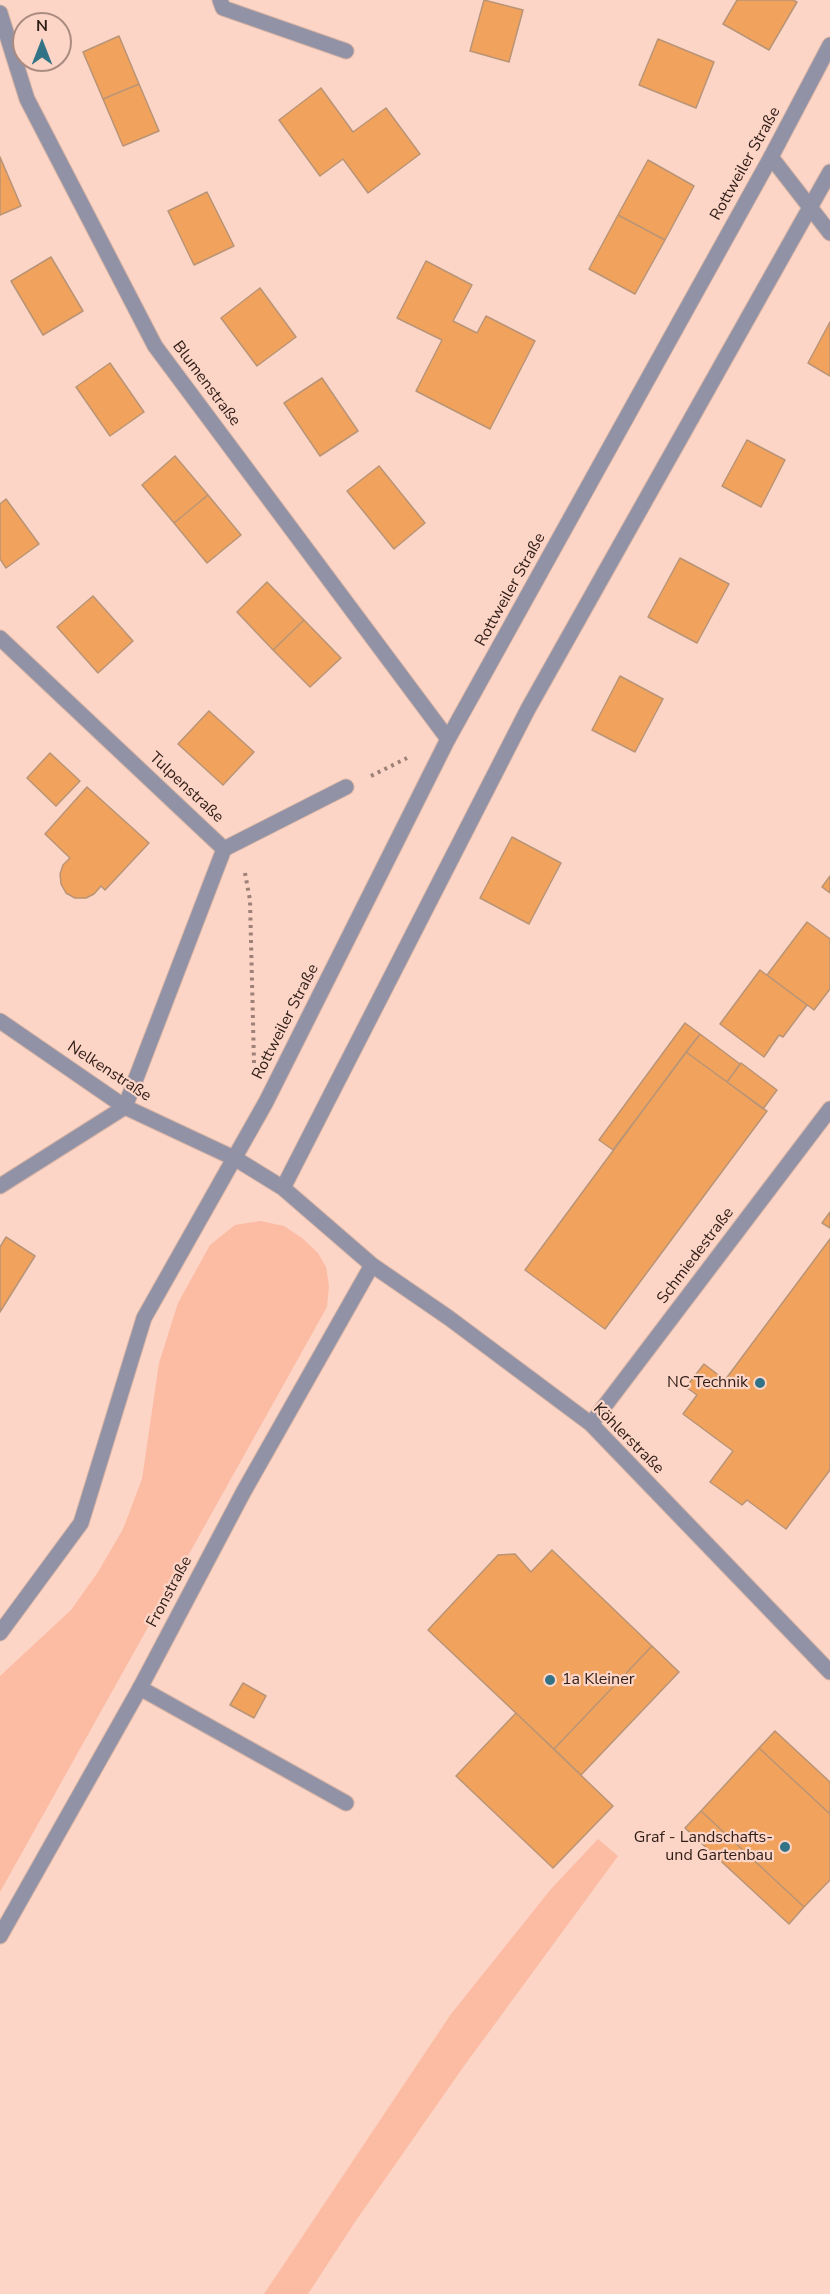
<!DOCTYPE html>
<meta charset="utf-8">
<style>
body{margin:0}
#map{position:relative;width:830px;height:2294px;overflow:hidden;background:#fcd5c6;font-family:"Nunito Sans",sans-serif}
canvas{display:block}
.north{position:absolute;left:12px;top:12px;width:60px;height:60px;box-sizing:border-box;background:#fcd5c6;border:2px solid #aa8b80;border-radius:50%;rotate:0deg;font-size:16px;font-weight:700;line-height:24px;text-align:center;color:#2f1d17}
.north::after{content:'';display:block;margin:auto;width:21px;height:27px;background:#337387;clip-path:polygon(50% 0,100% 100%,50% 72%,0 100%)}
</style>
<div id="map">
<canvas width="830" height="2294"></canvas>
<div class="north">N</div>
</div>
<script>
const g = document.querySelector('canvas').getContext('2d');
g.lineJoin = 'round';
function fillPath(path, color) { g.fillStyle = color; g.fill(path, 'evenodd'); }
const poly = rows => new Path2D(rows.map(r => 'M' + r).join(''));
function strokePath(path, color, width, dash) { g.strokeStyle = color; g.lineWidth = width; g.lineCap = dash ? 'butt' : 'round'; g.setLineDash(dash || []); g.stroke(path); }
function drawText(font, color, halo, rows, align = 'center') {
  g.font = font + ' "Nunito Sans",sans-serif'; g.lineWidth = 4.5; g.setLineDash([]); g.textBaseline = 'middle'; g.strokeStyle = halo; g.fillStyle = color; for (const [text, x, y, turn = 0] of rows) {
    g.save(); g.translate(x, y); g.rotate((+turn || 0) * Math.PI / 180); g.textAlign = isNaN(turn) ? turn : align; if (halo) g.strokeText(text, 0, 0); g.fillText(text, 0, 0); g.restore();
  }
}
fillPath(poly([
 [260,1221,284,1226,302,1238,318,1253,326,1267,329,1286,327,1307,0,1892,0,1676,71,1610,98,1572,123,1529,142,1479,159,1363,178,1303,210,1245,235,1225],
 [598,1839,618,1856,464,2066,355,2222,308,2294,264,2294,451,2014,551,1889]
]), '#fcbba3');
const building = poly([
 [484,0,523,10,509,62,470,51,484,0],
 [737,0,793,0,797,2,769,50,723,24,737,0],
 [119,36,139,84,103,99,83,52,119,36],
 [658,39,714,62,696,108,639,85,658,39],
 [139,84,159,131,123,146,103,99,139,84],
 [321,88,353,132,386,108,420,154,368,193,343,159,320,176,279,120,321,88],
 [0,157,21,206,0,215,0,157],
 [648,160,694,186,665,240,618,215,648,160],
 [207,192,234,246,194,265,168,211,207,192],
 [618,215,665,240,635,294,589,269,618,215],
 [51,257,83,311,43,335,11,281,51,257],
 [426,261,472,285,453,321,477,333,486,316,535,341,490,429,416,391,442,340,397,318,426,261],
 [260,288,296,337,257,366,221,318,260,288],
 [830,322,830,376,808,363,830,322],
 [110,363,144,412,110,436,76,387,110,363],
 [322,378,358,431,320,456,284,403,322,378],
 [747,440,785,460,761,507,722,486,747,440],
 [175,456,208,495,174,523,142,485,175,456],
 [379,466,425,523,394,549,347,491,379,466],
 [208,495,241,535,207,563,174,523,208,495],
 [6,499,39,544,6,568,0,559,0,504,6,499],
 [680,558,729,584,697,643,648,617,680,558],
 [267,582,304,620,273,650,237,612,267,582],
 [93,596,133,641,98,673,57,627,93,596],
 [304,620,341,658,310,687,273,650,304,620],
 [620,676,663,699,635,752,592,730,620,676],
 [209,711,254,752,223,785,178,744,209,711],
 [50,753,80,781,56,806,27,778,50,753],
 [87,787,149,843,105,890,101,886,94,894,86,898,75,898,66,893,61,884,60,874,63,865,70,858,45,834,87,787],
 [512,837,561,863,529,924,480,898,512,837],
 [830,876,830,893,822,887,830,876],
 [807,922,830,939,830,989,814,1010,767,975,807,922],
 [760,970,807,1005,783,1037,779,1035,764,1057,720,1024,760,970],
 [685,1023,700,1034,613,1150,599,1140,685,1023],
 [700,1034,740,1064,727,1082,686,1052,700,1034],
 [686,1052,767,1111,605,1329,525,1270,686,1052],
 [741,1063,777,1090,763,1109,727,1082,741,1063],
 [830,1212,830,1228,822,1223,830,1212],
 [6,1237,35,1256,0,1312,0,1247,6,1237],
 [830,1239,830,1470,786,1529,747,1500,742,1505,710,1482,733,1451,683,1414,697,1395,686,1387,704,1364,725,1380,830,1239],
 [552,1550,652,1646,554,1749,428,1630,498,1555,515,1554,531,1572,552,1550],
 [652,1646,679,1672,581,1775,554,1749,652,1646],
 [243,1683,266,1696,254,1718,230,1705,243,1683],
 [516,1713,613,1806,553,1868,456,1776,516,1713],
 [775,1731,830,1782,830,1814,759,1748,775,1731],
 [759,1748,830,1814,830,1880,804,1907,701,1811,759,1748],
 [701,1811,804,1907,789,1924,685,1828,701,1811]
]);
fillPath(building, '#f1a35d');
strokePath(building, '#b99476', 1.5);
const service = poly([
 [220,0,223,8,346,51],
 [224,849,346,787],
 [140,1688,346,1803]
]);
const minor = poly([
 [0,13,27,99,155,346,448,739],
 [771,157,830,233],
 [0,638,224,849,125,1107,0,1186],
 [0,1021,125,1107,236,1159,283,1188,372,1265,449,1318,591,1424,830,1672],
 [283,1188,528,709,830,172],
 [591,1424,830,1109],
 [0,1936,140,1688,244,1491,372,1265]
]);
const tertiary = poly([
 [0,1633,81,1523,144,1318,266,1102,448,739,771,157,830,45]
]);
strokePath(service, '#d7b4a6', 17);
strokePath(minor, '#d7b4a6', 17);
strokePath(tertiary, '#d7b4a6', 17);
strokePath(poly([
 [371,776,407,758],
 [245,873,250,900,254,1063]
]), '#9e8176', 4, [3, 4.5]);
strokePath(service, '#9192a5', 15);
strokePath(minor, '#9192a5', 15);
strokePath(tertiary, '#9192a5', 15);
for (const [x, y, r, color] of [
 [760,1383,6,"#337387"],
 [550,1680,6,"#337387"],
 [785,1847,6,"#337387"]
]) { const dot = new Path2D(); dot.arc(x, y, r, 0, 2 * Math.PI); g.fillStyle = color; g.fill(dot); strokePath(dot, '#fcd5c6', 2); }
drawText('16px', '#2f1d17', '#fcd5c6', [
 ["Rottweiler Straße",746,164,-61],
 ["Blumenstraße",206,384,53],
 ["Rottweiler Straße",511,590,-61],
 ["Tulpenstraße",186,788,43],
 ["Rottweiler Straße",286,1022,-63],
 ["Nelkenstraße",109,1072,33],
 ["Schmiedestraße",696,1256,-53],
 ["Köhlerstraße",628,1439,45],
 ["Fronstraße",170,1592,-62]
]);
drawText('16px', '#2f1d17', '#fcd5c6', [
 ["NC Technik",748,1383],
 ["1a Kleiner",562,1680,"left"],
 ["Graf - Landschafts-",773,1838],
 ["und Gartenbau",773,1856]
], 'right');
</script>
